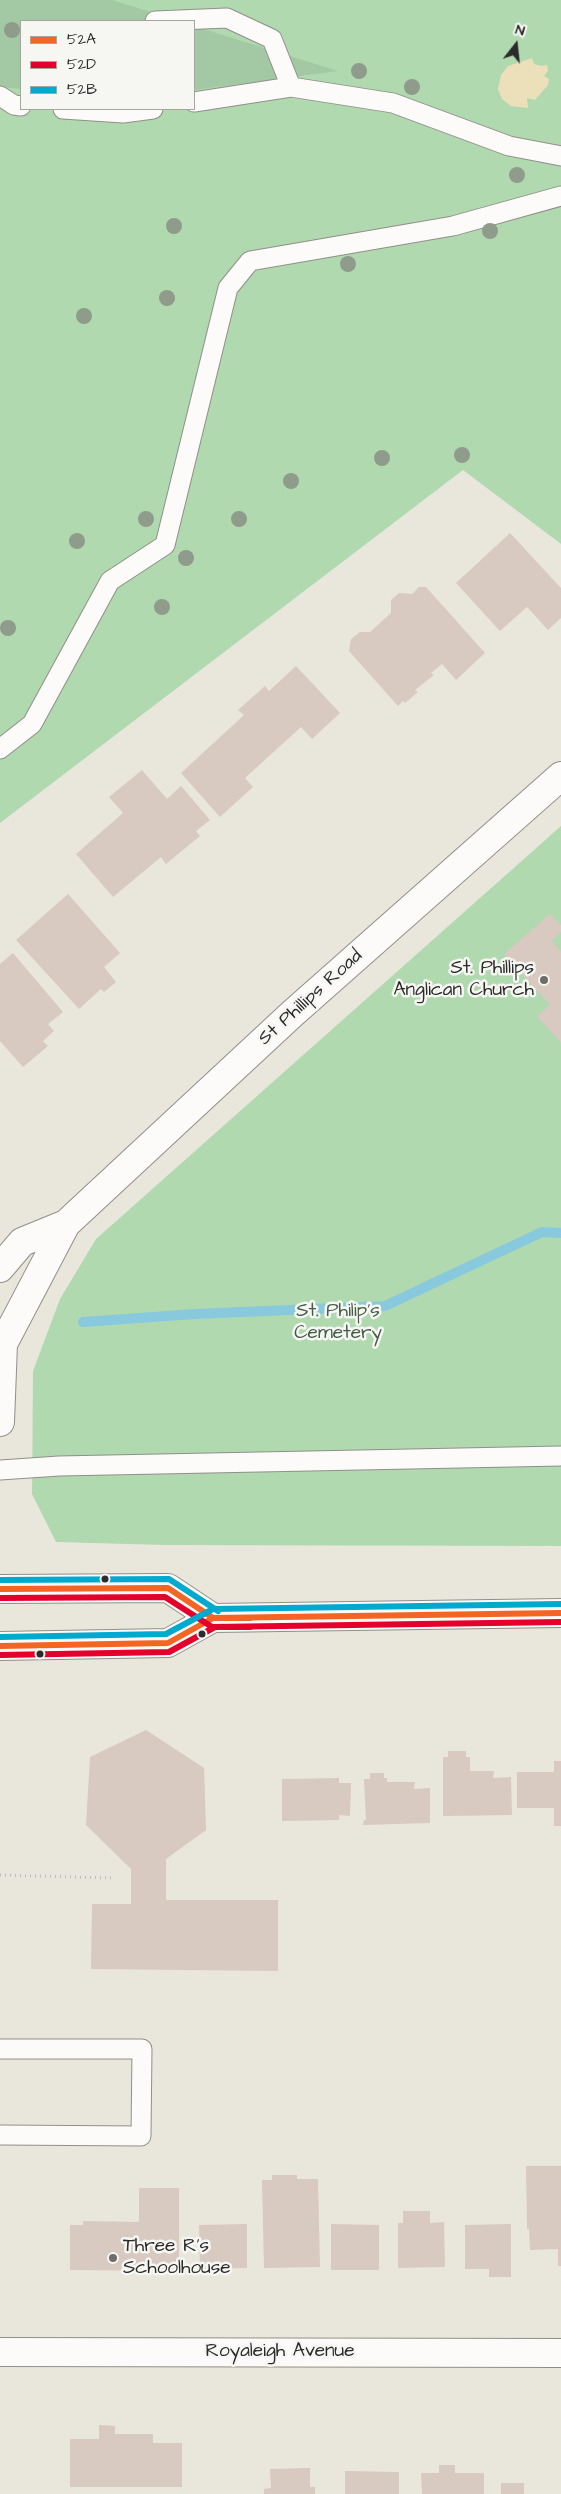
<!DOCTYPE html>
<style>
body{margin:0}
#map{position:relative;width:561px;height:2494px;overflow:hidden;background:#e9e7dc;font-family:"Architects Daughter",sans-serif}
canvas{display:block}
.legend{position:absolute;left:20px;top:20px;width:175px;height:90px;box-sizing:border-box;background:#f6f6f2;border:1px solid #a5a5a2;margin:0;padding:6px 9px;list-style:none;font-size:15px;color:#2b2b2b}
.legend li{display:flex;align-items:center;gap:10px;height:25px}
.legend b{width:25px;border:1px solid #a5a5a2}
.north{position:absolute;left:491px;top:20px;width:50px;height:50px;-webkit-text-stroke:4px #f6f6f2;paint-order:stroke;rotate:16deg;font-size:14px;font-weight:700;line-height:20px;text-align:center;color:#2b2b2b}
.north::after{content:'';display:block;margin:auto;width:18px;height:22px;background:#2b2b2b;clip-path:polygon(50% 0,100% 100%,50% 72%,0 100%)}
</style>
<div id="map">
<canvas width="561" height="2494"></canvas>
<ul class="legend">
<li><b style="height:6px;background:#f26522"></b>52A</li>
<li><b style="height:6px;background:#e4002b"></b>52D</li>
<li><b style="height:6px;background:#00a9ce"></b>52B</li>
</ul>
<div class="north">N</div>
</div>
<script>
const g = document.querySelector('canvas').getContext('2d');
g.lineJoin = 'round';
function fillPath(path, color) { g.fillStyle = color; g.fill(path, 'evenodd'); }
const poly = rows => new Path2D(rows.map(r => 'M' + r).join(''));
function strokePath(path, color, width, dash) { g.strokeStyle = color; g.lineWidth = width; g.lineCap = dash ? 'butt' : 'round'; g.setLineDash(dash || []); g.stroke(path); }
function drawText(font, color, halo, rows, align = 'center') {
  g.font = font + ' "Architects Daughter",sans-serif'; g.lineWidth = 5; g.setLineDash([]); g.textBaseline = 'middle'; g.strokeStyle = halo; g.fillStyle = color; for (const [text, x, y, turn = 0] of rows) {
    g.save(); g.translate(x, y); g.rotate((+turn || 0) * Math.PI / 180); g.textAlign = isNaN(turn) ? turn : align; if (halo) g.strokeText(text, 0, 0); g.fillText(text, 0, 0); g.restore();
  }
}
fillPath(poly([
 [0,0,561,0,561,544,463,470,0,823],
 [21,21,194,21,194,109,21,109],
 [561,826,561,1546,165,1545,56,1542,32,1494,33,1371,60,1299,96,1239]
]), '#b1d9af');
fillPath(poly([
 [0,0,112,0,180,21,21,21,21,89,0,87],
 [194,26,338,71,194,90]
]), '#a3c9a4');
fillPath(poly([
 [532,58,534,64,541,66,547,65,548,71,544,76,549,79,548,85,535,100,527,98,528,108,511,106,502,99,498,89,501,75,508,66]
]), '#ece0ba');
strokePath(poly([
 [83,1322,195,1314,385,1306,542,1232,561,1233]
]), '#88c9dd', 10);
fillPath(poly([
 [510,533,561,588,561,618,548,630,527,607,500,631,456,583],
 [419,587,426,587,485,653,456,680,442,664,431,673,434,675,415,690,418,692,405,703,403,701,398,706,349,651,351,639,360,632,370,632,391,613,391,600,399,593,412,594],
 [296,666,340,713,312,739,301,727,245,778,253,787,220,817,181,773,244,715,238,710,265,686,269,691],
 [142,770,167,799,181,786,210,820,196,831,200,836,166,864,161,857,113,897,76,854,123,813,109,797],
 [68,894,120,953,104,967,116,982,104,992,101,989,79,1009,16,940],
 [550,914,561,925,561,932,552,941,561,951,561,1043,537,1016,550,1005,504,954],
 [13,953,63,1012,48,1024,54,1031,43,1041,48,1046,23,1067,0,1041,0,964],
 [146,1730,204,1768,206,1830,166,1859,166,1900,278,1900,278,1971,91,1969,92,1904,131,1904,131,1869,86,1825,90,1757],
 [448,1751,466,1751,466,1757,470,1757,470,1771,494,1771,493,1778,511,1777,512,1815,443,1816,443,1757,448,1757],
 [554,1761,561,1761,561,1826,554,1826,554,1808,517,1808,517,1772,554,1772],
 [370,1773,384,1773,384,1778,387,1778,387,1782,415,1782,414,1789,430,1788,430,1823,363,1825,364,1820,366,1820,364,1779,370,1779],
 [339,1778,339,1783,351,1783,350,1816,339,1815,339,1820,282,1821,282,1779],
 [526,2166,561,2166,561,2266,558,2266,558,2249,530,2250,529,2229,527,2229],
 [272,2175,297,2175,297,2179,318,2179,320,2267,264,2268,262,2180,272,2180],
 [139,2188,179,2188,179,2271,70,2270,70,2225,83,2225,83,2221,139,2222],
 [403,2211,430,2211,430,2223,444,2222,445,2267,398,2268,398,2223,403,2223],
 [247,2224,247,2268,200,2269,199,2225],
 [331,2224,379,2225,379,2270,331,2270],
 [511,2224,511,2277,489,2277,489,2269,465,2269,465,2225],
 [99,2425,115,2426,115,2434,153,2434,153,2443,182,2443,182,2487,70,2487,70,2439,99,2439],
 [439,2465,455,2465,455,2473,484,2473,484,2494,422,2494,421,2473,439,2473],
 [310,2468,310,2487,315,2487,315,2494,264,2494,264,2489,271,2488,270,2469],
 [345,2471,399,2472,399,2494,345,2494],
 [501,2483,524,2483,524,2494,501,2494]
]), '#d8c9c1');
const service = poly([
 [155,21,227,18,272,39,291,87],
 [0,96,14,105,21,106],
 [194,102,291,87,393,103,509,146,561,156],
 [63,109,123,113,153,109],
 [0,749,32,724,110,581,165,545,228,288,250,261,453,226,561,196],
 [0,1470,59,1466,561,1456],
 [0,2049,142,2049,141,2136,0,2135]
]);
const minor = poly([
 [0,2352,561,2353]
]);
const secondary = poly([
 [0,1268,22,1242,66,1224],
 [0,1422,3,1344,66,1224,292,1014,561,776],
 [0,1589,168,1588,213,1618],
 [0,1646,168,1643,213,1618,561,1613]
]);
strokePath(service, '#908f8a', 21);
strokePath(minor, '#908f8a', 30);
strokePath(secondary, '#908f8a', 30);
strokePath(poly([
 [0,1875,112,1878]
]), '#bebdbb', 3, [1, 4]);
strokePath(service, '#fcfbfa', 19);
strokePath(minor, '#fcfbfa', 28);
strokePath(secondary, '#fcfbfa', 28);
strokePath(poly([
 [0,1589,168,1588,213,1618,561,1613],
 [0,1646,168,1643,213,1618,251,1618]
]), '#f26522', 6);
strokePath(poly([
 [0,1598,165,1597,212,1627,561,1622],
 [0,1655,169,1652,215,1627,251,1627]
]), '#e4002b', 6);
strokePath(poly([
 [0,1580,169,1579,218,1611],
 [0,1637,166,1634,213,1609,561,1604]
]), '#00a9ce', 6);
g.fillStyle = '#8f9b8b';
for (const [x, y] of [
 [12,30],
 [359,71],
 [412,87],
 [517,175],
 [174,226],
 [490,231],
 [348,264],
 [167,298],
 [84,316],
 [462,455],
 [382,458],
 [291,481],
 [146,519],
 [239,519],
 [77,541],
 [186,558],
 [162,607],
 [8,628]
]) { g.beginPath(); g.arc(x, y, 8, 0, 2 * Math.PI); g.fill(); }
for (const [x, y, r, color] of [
 [544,980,5,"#6e6d69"],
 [105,1579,4.5,"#2b2b2b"],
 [202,1634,4.5,"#2b2b2b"],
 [40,1654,4.5,"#2b2b2b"],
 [113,2258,5,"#6e6d69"]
]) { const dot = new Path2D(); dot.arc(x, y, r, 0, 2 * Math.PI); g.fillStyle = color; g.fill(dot); strokePath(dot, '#f6f6f2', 2); }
drawText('19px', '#2b2b2b', '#f6f6f2', [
 ["St. Phillips",534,969],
 ["Anglican Church",534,991],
 ["Three R's",123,2247,"left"],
 ["Schoolhouse",123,2269,"left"]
], 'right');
drawText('19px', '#2b2b2b', '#f6f6f2', [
 ["St Phillips Road",311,998,-42],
 ["Royaleigh Avenue",280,2352]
]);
drawText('19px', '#455c48', '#f6f6f2', [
 ["St. Philip's",338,1312],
 ["Cemetery",338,1334]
]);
</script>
